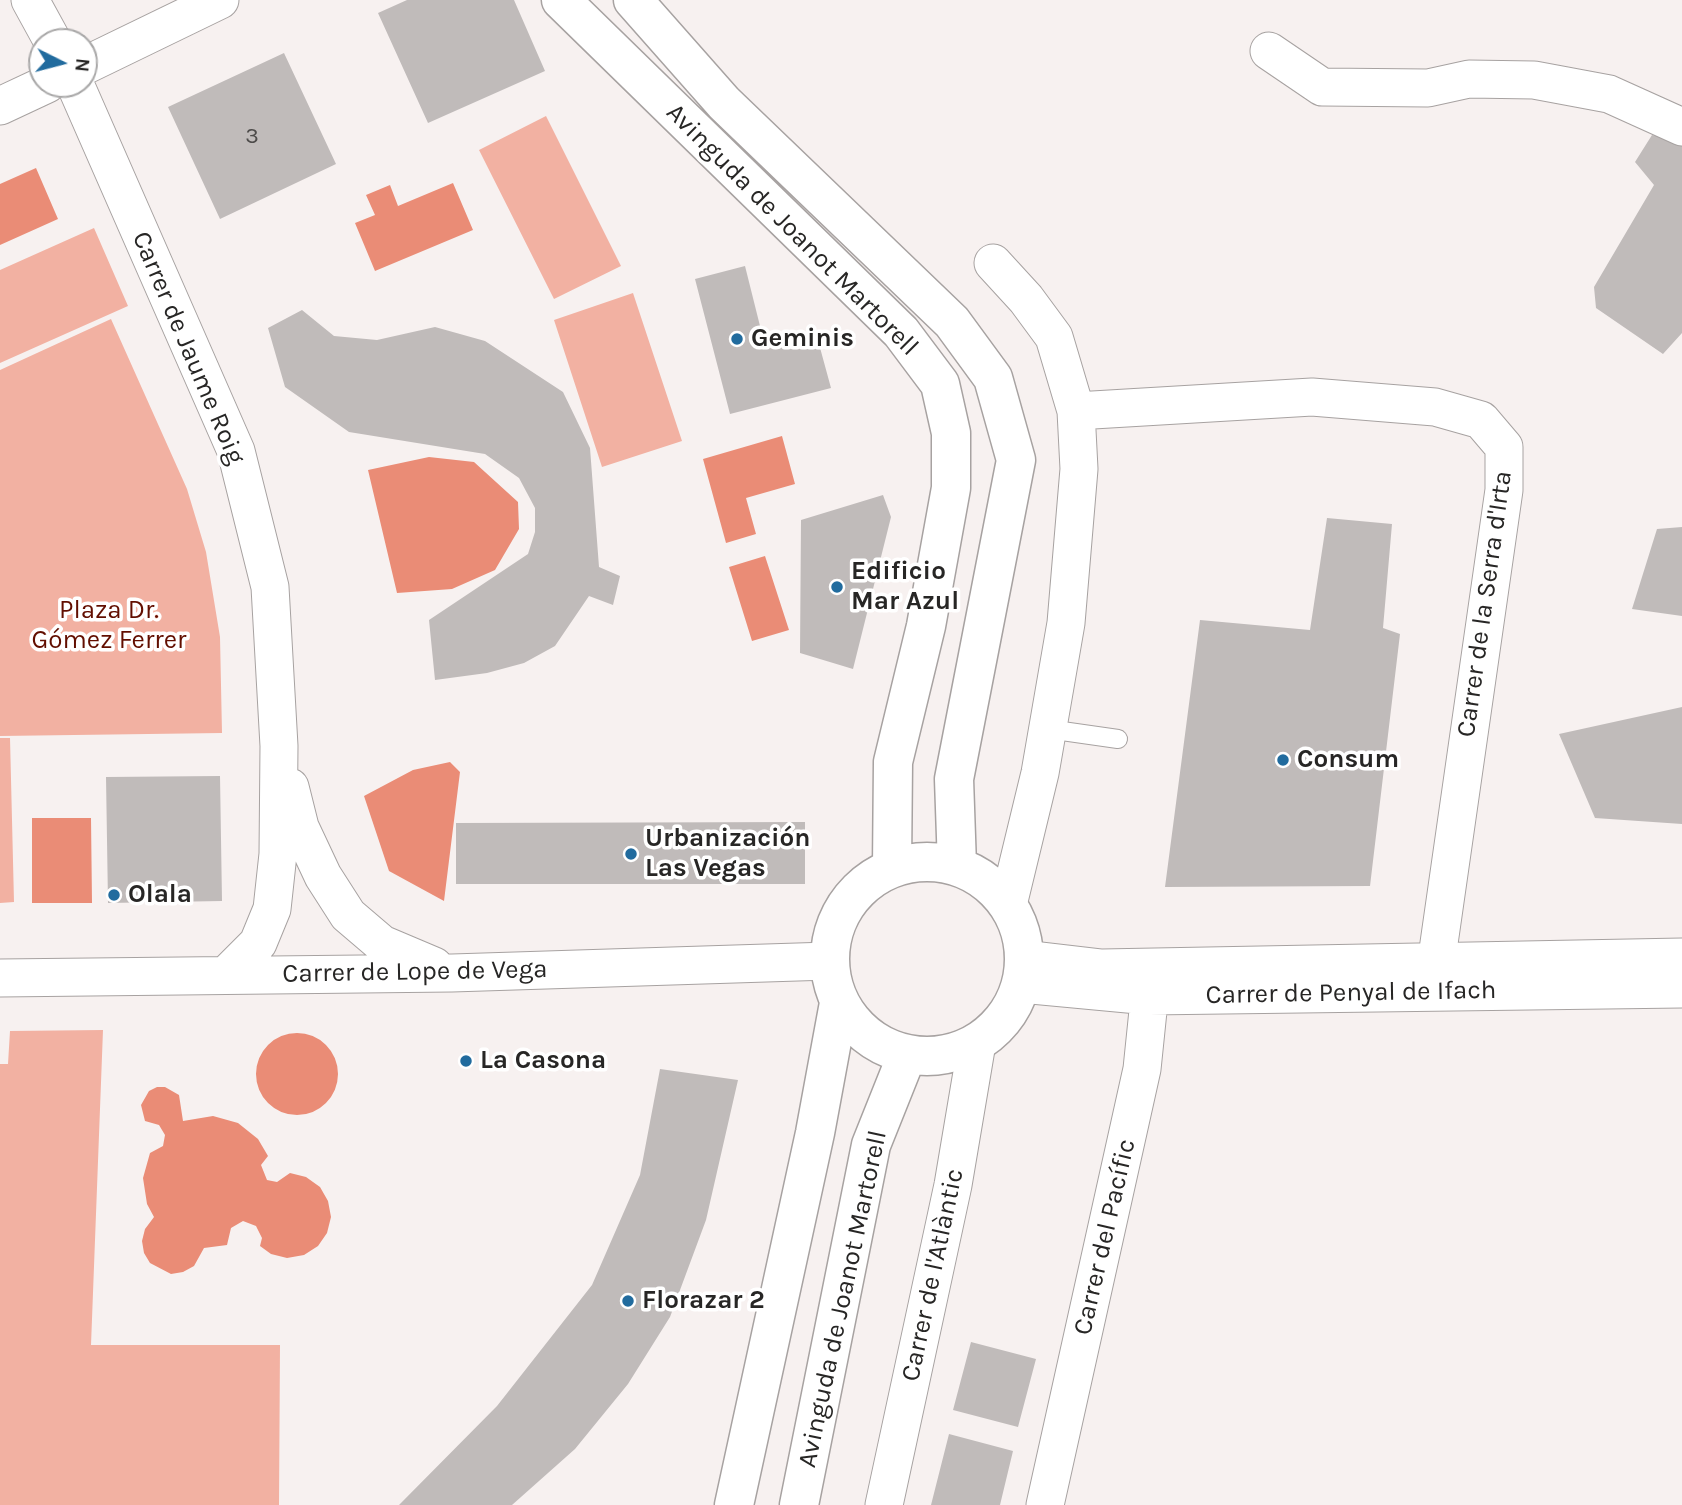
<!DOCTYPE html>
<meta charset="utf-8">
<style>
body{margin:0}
#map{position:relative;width:1682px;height:1505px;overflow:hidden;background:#f7f1f0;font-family:Karla,sans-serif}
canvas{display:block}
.north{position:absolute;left:28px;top:28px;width:70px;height:70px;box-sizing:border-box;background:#fff;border:2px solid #a9a8a8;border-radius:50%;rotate:96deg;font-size:19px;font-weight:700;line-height:28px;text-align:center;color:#272625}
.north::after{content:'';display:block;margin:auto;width:24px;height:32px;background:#216b9e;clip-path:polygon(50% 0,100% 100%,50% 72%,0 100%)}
</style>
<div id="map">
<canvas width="1682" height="1505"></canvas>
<div class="north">N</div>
</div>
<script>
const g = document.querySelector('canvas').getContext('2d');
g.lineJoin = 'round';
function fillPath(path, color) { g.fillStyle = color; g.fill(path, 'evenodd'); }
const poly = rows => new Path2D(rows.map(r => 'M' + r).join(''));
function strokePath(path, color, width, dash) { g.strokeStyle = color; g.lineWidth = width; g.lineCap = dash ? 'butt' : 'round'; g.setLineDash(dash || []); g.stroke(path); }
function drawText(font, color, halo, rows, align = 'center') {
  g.font = font + ' Karla,sans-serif'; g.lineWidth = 7; g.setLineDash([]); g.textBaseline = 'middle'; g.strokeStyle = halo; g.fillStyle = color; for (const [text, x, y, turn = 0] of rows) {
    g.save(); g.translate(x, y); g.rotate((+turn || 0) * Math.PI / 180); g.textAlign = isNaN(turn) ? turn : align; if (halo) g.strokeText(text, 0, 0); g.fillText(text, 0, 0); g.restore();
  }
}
fillPath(poly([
 [546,116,621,266,554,299,479,150],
 [94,228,128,306,0,363,0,270],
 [633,293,682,441,602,467,554,320],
 [111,319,187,489,206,552,220,637,222,733,0,736,0,370],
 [0,738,10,738,14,902,0,903],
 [103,1030,91,1345,280,1345,279,1505,0,1505,0,1064,8,1064,10,1031]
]), '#f2b1a2');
fillPath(poly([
 [36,168,58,219,0,245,0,184],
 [453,183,473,230,375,271,355,223,375,215,366,195,390,185,398,206],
 [782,436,795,484,746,498,756,534,726,543,703,459],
 [429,457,474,462,518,502,519,529,495,570,452,589,397,593,368,470],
 [765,556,789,630,752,641,729,567],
 [450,762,460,772,444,901,389,871,364,796,413,770],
 [32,818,91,818,92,903,32,903],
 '256 1074a41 41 0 1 1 82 0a41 41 0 1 1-82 0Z',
 [157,1087,165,1087,179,1095,183,1121,213,1116,238,1123,258,1139,268,1156,261,1165,267,1180,277,1182,290,1173,306,1177,320,1187,328,1201,331,1217,327,1233,318,1246,304,1255,287,1258,271,1254,260,1246,262,1238,256,1226,243,1221,231,1228,227,1245,204,1248,194,1266,183,1272,171,1274,150,1263,144,1253,142,1241,145,1229,154,1217,147,1204,143,1178,150,1153,163,1146,165,1135,159,1125,145,1121,141,1105,149,1091]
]), '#ea8c76');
fillPath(poly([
 [407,0,514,0,545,71,428,123,378,13],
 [284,53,336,164,220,219,168,107],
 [1652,135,1669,138,1682,146,1682,333,1663,354,1596,308,1594,287,1654,185,1635,162],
 [745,266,765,346,816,333,831,388,730,414,695,279],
 [302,310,334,336,377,340,435,327,485,341,563,392,590,448,599,567,620,576,613,605,589,596,555,646,524,663,487,673,435,680,429,620,528,554,535,532,535,508,519,478,485,454,349,432,285,387,268,328],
 [883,495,891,517,853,669,800,653,801,520],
 [1327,518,1392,524,1383,628,1400,634,1370,886,1165,887,1200,620,1310,630],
 [1682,527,1682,616,1632,609,1657,529],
 [1682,707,1682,824,1595,818,1559,734],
 [220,776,222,901,108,903,106,777],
 [805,822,805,884,456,884,456,823],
 [660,1069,738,1080,706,1220,670,1317,628,1384,575,1449,512,1505,399,1505,497,1406,592,1285,640,1175],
 [971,1342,1036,1359,1018,1427,953,1410],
 [949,1434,1013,1451,1000,1505,931,1505]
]), '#c0bbba');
const lane = poly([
 [1048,729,1118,739]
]);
const street = poly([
 [30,0,53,42],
 [1269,51,1322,87,1428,88,1469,79,1534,80,1609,94,1682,127],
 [84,66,220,0],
 [75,84,236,451,270,587,279,746,278,854,272,909,258,943,227,974],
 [0,106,47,84],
 [993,263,1026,299,1054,337,1076,411,1079,469,1066,623,1040,773,1008,905],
 [1076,411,1312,397,1435,407,1481,420,1504,447,1504,490,1432,992],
 [290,787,300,827,323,876,348,915,382,944,434,966],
 [1025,959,1102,968,1682,957],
 [0,978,452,973,829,961],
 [1021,984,1149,996,1682,989],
 [884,1505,953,1185,977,1043],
 [1045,1505,1142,1069,1152,972]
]);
const secondary = poly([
 [561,0,901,332,940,384,951,433,951,488,926,626,893,762,892,867],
 [633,0,724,103,952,322,993,378,1016,460,954,779,957,866],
 '830 959a97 97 0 1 1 194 0a97 97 0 1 1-194 0Z',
 [734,1505,815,1133,839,1003],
 [799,1505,871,1145,907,1055]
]);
strokePath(lane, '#a7a2a1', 20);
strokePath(street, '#a7a2a1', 39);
strokePath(secondary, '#a7a2a1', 41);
strokePath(lane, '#fff', 18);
strokePath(street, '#fff', 37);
strokePath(secondary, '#fff', 38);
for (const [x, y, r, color] of [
 [737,339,7,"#216b9e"],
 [837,587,7,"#216b9e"],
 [1283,760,7,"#216b9e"],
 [631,854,7,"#216b9e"],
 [114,895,7,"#216b9e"],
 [466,1061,7,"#216b9e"],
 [628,1301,7,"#216b9e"]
]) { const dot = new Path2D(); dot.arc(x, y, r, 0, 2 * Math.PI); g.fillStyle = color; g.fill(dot); strokePath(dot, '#fff', 2.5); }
drawText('23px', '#4d4b4a', null, [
 ["3",252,136]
]);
drawText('26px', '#272625', '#fff', [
 ["Avinguda de Joanot Martorell",792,230,45],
 ["Carrer de Jaume Roig",188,348,67],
 ["Carrer de la Serra d'Irta",1485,604,-82],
 ["Carrer de Lope de Vega",415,972,-1],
 ["Carrer de Penyal de Ifach",1351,993,-1],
 ["Carrer del Pacífic",1105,1237,-77],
 ["Carrer de l'Atlàntic",933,1275,-78],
 ["Avinguda de Joanot Martorell",843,1299,-78]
]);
drawText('bold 26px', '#272625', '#fff', [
 ["Geminis",751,339],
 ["Edificio",851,572],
 ["Mar Azul",851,602],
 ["Consum",1297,760],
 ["Urbanización",645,839],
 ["Las Vegas",645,869],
 ["Olala",128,895],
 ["La Casona",480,1061],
 ["Florazar 2",642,1301]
], 'left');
drawText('26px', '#620e00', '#fff', [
 ["Plaza Dr.",109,611],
 ["Gómez Ferrer",109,641]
]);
</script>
